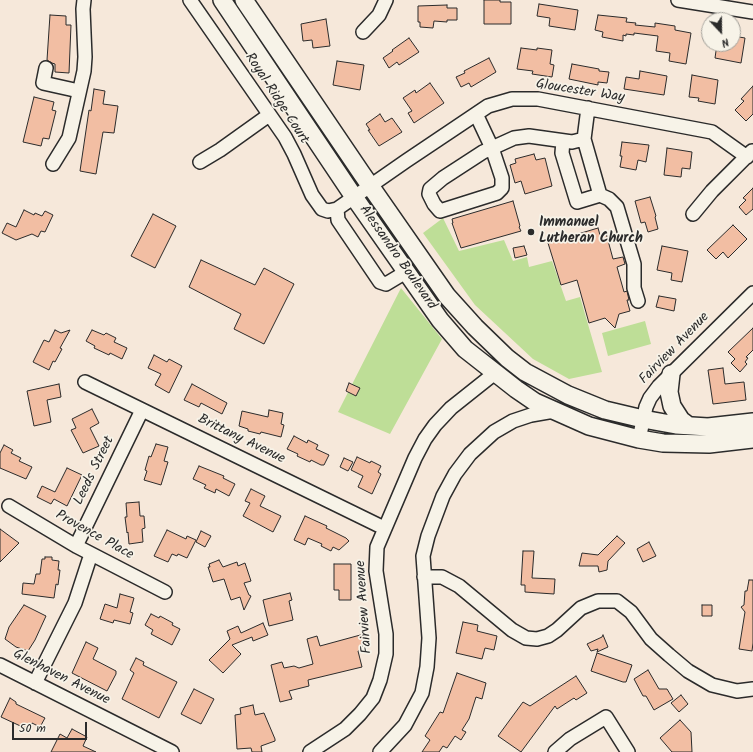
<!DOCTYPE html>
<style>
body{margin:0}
#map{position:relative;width:753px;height:752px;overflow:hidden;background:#f6e8da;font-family:Kalam,sans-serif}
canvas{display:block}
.north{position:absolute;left:701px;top:12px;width:40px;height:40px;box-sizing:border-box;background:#f7f3e8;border:1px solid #a5a39c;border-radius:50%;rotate:158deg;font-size:11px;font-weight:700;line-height:16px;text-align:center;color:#2b2b2b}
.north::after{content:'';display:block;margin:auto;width:14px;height:18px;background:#2b2b2b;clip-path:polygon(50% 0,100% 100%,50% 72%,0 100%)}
.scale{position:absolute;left:12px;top:722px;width:75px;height:18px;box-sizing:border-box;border:2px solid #2b2b2b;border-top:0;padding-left:5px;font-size:12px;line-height:14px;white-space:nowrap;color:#2b2b2b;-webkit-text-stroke:3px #f7f3e8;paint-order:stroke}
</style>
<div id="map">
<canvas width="753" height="752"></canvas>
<div class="north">N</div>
<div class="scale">50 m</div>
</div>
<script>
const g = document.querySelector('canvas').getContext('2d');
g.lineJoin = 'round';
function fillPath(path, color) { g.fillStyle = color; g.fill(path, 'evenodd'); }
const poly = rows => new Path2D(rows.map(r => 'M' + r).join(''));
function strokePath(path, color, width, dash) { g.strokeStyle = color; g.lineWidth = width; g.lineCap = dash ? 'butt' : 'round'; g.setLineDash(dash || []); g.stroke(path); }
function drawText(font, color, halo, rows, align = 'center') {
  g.font = font + ' Kalam,sans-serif'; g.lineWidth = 3.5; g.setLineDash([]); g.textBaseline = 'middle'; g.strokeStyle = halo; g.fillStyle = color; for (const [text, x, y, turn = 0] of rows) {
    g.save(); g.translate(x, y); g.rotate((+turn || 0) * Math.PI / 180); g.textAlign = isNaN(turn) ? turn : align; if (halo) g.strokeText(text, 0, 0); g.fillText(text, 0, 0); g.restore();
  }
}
fillPath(poly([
 [443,218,459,251,504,240,513,261,527,257,529,267,552,261,566,301,580,297,602,372,569,379,533,359,475,305,423,233],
 [401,288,442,339,390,434,338,412],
 [645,321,651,344,608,356,602,333]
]), '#bede97');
const building = poly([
 [484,0,500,0,500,2,511,2,511,24,484,24,484,0],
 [539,4,578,10,575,30,549,26,550,18,537,16,539,4],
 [447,5,447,8,457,8,457,20,447,20,447,22,434,21,433,28,420,27,420,22,418,22,418,6,447,5],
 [50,15,66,16,66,25,71,25,69,73,55,72,55,64,52,63,47,60,50,15],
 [598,15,627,18,626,22,636,23,635,25,655,27,655,23,675,26,675,30,691,33,686,64,669,61,670,53,656,51,658,36,634,33,634,35,626,34,626,36,623,35,623,41,602,37,603,32,595,30,598,15],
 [326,19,330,46,313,48,312,40,303,41,301,24,326,19],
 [733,36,745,38,741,63,715,58,717,44,733,44,733,36],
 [409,38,419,52,399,65,397,62,389,68,383,58,393,51,392,50,409,38],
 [521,48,537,50,537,48,552,50,550,64,554,65,552,77,532,74,533,71,517,69,521,48],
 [489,58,496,72,471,87,469,83,461,87,456,77,465,73,464,71,489,58],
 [337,61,364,65,360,90,333,85,337,61],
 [572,64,599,69,599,71,609,72,607,83,598,82,598,85,569,79,572,64],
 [640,71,667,76,664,95,624,89,626,77,639,79,640,71],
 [692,75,718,80,715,104,698,101,699,98,689,97,692,75],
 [430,83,444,103,414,123,408,113,412,111,403,98,415,90,416,93,430,83],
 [753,86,753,114,746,121,735,110,744,101,741,99,753,86],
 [94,89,105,91,103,104,118,106,114,133,103,132,96,174,80,171,89,110,91,111,94,89],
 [34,97,54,102,52,110,56,111,49,139,43,138,41,146,23,142,34,97],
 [380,114,385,122,392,118,402,132,379,146,368,130,370,130,366,124,380,114],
 [622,142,649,145,646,162,638,160,636,170,620,167,622,156,620,156,622,142],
 [667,148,692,152,690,169,682,168,681,177,664,175,667,148],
 [534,154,536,160,545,158,552,186,525,194,521,181,515,183,510,165,516,163,515,159,534,154],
 [753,188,753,209,746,215,739,207,746,200,743,198,753,188],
 [650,197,656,216,655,217,658,229,648,232,645,222,641,223,635,201,650,197],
 [513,201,520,226,519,227,521,231,461,248,452,223,453,223,452,219,513,201],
 [24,210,34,215,35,213,42,216,45,211,53,215,45,232,41,231,38,237,32,234,16,240,2,233,7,223,16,227,24,210],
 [153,214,176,226,155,268,131,256,153,214],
 [733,225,747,239,728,258,723,252,716,259,707,250,733,225],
 [598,228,600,235,606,233,613,259,623,257,625,264,617,267,624,292,627,291,629,300,627,300,630,311,619,314,615,328,605,318,589,323,577,280,561,285,548,243,598,228],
 [524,246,527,255,515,258,513,248,524,246],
 [662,246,688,251,682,282,671,280,672,273,657,270,662,246],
 [201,260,255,285,264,268,294,284,264,344,234,329,241,314,189,287,201,260],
 [659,296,676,299,674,311,656,307,659,296],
 [753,328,753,350,746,357,748,358,745,362,747,364,740,372,731,363,735,359,728,352,753,328],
 [55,330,61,333,70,330,60,348,62,349,55,362,53,361,49,370,33,362,44,340,49,342,55,330],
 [92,330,104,335,106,333,116,338,114,342,127,348,122,359,110,353,109,355,94,348,95,346,86,341,92,330],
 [154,355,167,362,169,359,182,366,169,393,155,385,161,374,148,368,154,355],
 [723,368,725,384,744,382,746,400,713,404,708,370,723,368],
 [349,383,360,388,356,396,346,391,349,383],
 [59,384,61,397,47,400,51,422,34,426,27,391,59,384],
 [192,384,227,403,222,414,201,403,199,407,184,400,192,384],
 [92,409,99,423,90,428,99,446,83,453,71,430,76,428,72,419,92,409],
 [269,410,283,413,281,424,284,425,281,437,261,432,260,434,248,431,248,429,239,426,242,411,268,417,269,410],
 [294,436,307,443,308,440,318,445,316,449,329,455,324,465,321,465,311,460,310,462,297,456,298,454,287,449,294,436],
 [156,444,168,447,164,461,168,462,161,485,144,480,147,471,145,470,149,456,151,457,156,444],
 [4,445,13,450,11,453,21,458,19,461,32,467,26,479,0,468,0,453,4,445],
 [357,457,370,463,371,461,381,466,378,472,381,474,372,494,358,487,363,476,351,470,357,457],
 [344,458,353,462,348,471,340,467,344,458],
 [199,466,224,476,223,478,235,484,229,496,216,489,215,493,204,488,206,485,193,479,199,466],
 [67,468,82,475,67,506,54,499,51,504,37,497,42,486,55,492,67,468],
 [251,489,265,496,260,506,281,516,273,532,243,516,250,503,245,501,251,489],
 [139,502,140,516,144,516,145,528,142,529,143,542,129,544,128,532,127,533,125,517,127,517,126,503,139,502],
 [305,516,327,526,326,528,346,538,349,541,339,550,333,547,331,551,321,546,322,544,308,538,305,545,294,540,305,516],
 [0,529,19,543,0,562,0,529],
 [167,530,186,539,187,536,196,540,187,558,178,554,177,556,172,554,168,562,154,556,167,530],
 [201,531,211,536,205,547,196,542,201,531],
 [617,536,625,543,608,561,607,570,599,572,598,566,579,566,582,553,598,555,617,536],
 [649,542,656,556,643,562,637,549,649,542],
 [523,551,534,551,532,578,555,579,554,594,525,592,525,585,521,585,523,551],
 [45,557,52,557,52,560,59,561,58,570,60,570,58,585,56,584,54,598,22,594,23,583,34,584,36,574,40,574,42,559,45,559,45,557],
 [219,560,223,567,237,562,238,566,245,563,251,581,244,583,249,595,251,596,244,610,240,597,231,600,224,579,213,582,208,567,210,567,209,564,219,560],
 [334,564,351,564,351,600,339,600,339,590,334,590,334,564],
 [749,580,753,580,753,643,752,651,739,649,745,612,741,607,744,605,745,591,747,591,749,580],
 [290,593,292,600,289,601,293,620,269,626,263,600,290,593],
 [120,594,134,598,130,612,133,613,130,624,114,620,113,623,100,619,105,604,117,608,120,594],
 [24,605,46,616,35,640,28,651,16,647,5,639,9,627,24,605],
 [702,605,712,605,712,616,702,616,702,605],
 [151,614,159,618,160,616,173,623,172,625,180,629,172,645,151,634,153,630,145,625,151,614],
 [463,622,478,625,477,631,497,636,494,650,485,648,482,659,456,653,463,622],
 [263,623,268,635,253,641,252,637,232,645,241,654,223,673,209,660,230,639,227,631,238,626,241,633,263,623],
 [364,634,366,644,362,646,363,650,358,651,362,667,308,680,309,686,289,691,292,699,280,702,271,665,282,662,284,668,294,666,299,668,313,664,307,639,317,636,320,646,364,634],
 [603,635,608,647,597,652,598,649,591,651,587,644,602,637,603,635],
 [86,642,98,648,93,659,116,671,116,674,107,691,72,673,86,642],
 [597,653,632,665,626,682,623,682,591,671,597,653],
 [136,658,144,662,143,665,177,682,159,718,122,699,134,673,130,670,136,658],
 [648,670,659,689,667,689,673,699,654,710,646,696,643,696,634,679,648,670],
 [457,673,486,683,482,699,476,697,469,719,462,730,466,732,461,740,455,736,447,748,443,746,439,752,422,752,430,740,425,736,440,712,443,713,457,673],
 [576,676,587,693,576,700,574,698,557,709,555,706,521,752,498,736,523,702,530,706,576,676],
 [194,689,214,699,201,724,181,714,194,689],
 [681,695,688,704,679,712,671,703,681,695],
 [10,698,16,702,16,704,45,718,40,727,32,723,29,730,1,717,10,698],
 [253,705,255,715,264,713,275,739,275,741,261,746,262,752,252,752,251,748,237,749,235,715,241,714,240,708,253,705],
 [680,720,691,732,692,752,672,752,660,738,680,720],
 [72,729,87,737,83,746,96,752,51,752,60,734,67,738,72,729]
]);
fillPath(building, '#f2bea3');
strokePath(building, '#2b2b2b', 1);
const minor = poly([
 [190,0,285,137,294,154,312,195,322,209,328,211,337,209,406,161,488,106,512,99,538,99,712,132,747,157],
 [678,0,753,12],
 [363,32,379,15,386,0],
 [46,68,43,83,79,91],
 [588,108,584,139,600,195],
 [476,114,492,148,514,138,529,136,572,142,584,139],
 [563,141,562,153,577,202,600,195,609,199,617,207,634,264,634,288,638,301],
 [492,148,502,178,502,188,497,193,440,211,434,204,429,194,430,189,443,178,483,152,492,148],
 [200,162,220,150,269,115],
 [53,164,69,138,84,71,85,57,83,9,84,0],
 [337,209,338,220,380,282,386,284,406,272],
 [693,214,712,191,752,151],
 [85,382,384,528],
 [639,439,646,407,650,398,659,386,753,293],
 [9,506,76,546,165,592],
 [76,546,142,410],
 [424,577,442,577,459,586,512,630,526,638,537,639,548,636,557,630,581,608,598,601,617,601,631,612,651,639,669,655,688,671,712,685,737,691,753,689],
 [0,665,172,752],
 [35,683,75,603,91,554],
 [310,752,345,729,360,714,373,698,380,680,386,654,386,634,376,571,377,547,415,458,425,439,435,425,451,408,495,373],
 [380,752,405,725,422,693,427,667,429,638,423,556,428,536,443,496,455,474,470,454,494,432,513,421,531,415,554,411],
 [555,752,570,739,606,717,628,752]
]);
const major = poly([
 [222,0,354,197,440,320,465,349,516,389,535,402,589,426,639,439,663,443,709,444,753,439],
 [244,0,362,174,447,296,475,327,507,358,525,372,568,395,605,410,643,419,676,425,708,427,753,422],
 [671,374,669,392,672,406,681,420,689,426]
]);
strokePath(minor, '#2b2b2b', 16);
strokePath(major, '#2b2b2b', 20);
strokePath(minor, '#f7f3e8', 13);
strokePath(major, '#f7f3e8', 17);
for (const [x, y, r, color] of [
 [531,232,4,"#2b2b2b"]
]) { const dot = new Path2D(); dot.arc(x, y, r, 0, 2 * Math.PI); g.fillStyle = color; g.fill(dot); strokePath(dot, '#f7f3e8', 1.5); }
drawText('14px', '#2b2b2b', '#f7f3e8', [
 ["Gloucester Way",580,92,9],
 ["Royal Ridge Court",276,99,57],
 ["Alessandro Boulevard",397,258,55],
 ["Fairview Avenue",675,349,-46],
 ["Brittany Avenue",241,440,26],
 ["Leeds Street",95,471,-64],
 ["Provence Place",94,536,29],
 ["Fairview Avenue",365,607,-94],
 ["Glenhaven Avenue",61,678,27]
]);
drawText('bold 14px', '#2b2b2b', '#f7f3e8', [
 ["Immanuel",539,224],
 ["Lutheran Church",539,240]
], 'left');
</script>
